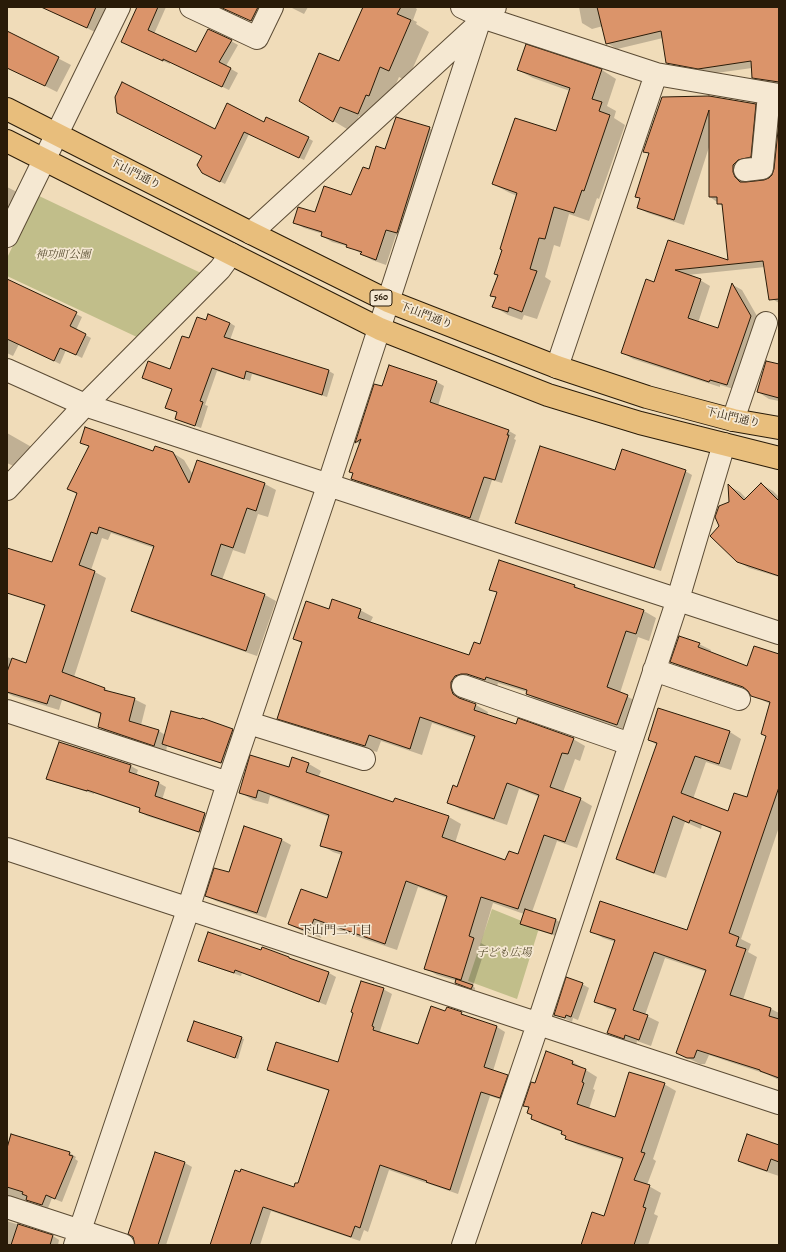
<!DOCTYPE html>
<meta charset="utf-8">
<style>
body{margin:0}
#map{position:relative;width:786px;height:1252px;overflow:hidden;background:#f0dcb9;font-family:Alegreya,serif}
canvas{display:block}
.frame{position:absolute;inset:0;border:8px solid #291b08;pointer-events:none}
</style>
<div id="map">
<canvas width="786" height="1252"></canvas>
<div class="frame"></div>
</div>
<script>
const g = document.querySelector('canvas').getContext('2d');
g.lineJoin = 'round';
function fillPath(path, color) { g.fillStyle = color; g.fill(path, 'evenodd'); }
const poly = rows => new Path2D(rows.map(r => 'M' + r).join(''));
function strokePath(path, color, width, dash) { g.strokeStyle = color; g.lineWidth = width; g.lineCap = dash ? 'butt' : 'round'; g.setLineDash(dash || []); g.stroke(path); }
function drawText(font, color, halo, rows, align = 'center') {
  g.font = font + ' Alegreya,"Noto Serif JP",serif'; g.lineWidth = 3.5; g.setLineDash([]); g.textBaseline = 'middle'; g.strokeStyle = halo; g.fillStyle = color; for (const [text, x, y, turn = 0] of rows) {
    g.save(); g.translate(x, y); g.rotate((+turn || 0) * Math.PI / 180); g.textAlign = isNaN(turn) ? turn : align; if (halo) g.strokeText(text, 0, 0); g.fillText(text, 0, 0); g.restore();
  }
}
fillPath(poly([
 [37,195,203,274,139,338,7,276,7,258],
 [492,909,539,928,517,999,468,981]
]), '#c1be8a');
fillPath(poly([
 [44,7,107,7,99,34],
 [139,7,166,7,154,34,196,53,231,41,238,45,226,66,238,73,229,90,170,62,170,64,129,46],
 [221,7,267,7,258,24],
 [290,7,308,7,304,14],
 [363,7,414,7,417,9,413,20,417,22,416,24,429,32,407,81,399,77,387,105,377,124,359,116,352,132,300,101,340,63],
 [579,7,779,7,779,86,763,83,753,77,752,68,709,74,678,68,667,62,663,38,617,49,607,43,603,26,592,29,582,23],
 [7,32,71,65,57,92,7,67],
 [526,46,602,70,616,79,607,106,616,111,614,118,625,125,599,199,597,198,589,221,569,214,560,247,554,245,545,277,551,281,537,319,524,315,522,320,508,315,493,306,496,298,492,295,498,276,495,274,503,250,517,196,508,192,493,184,556,133,570,91,533,78,518,70],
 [663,98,755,105,765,110,760,162,742,178,745,183,769,180,773,175,779,132,779,303,769,297,765,267,687,275,700,280,710,286,698,323,718,330,733,285,742,290,761,323,737,390,720,385,720,387,633,359,623,353,655,283,669,241,729,262,724,207,710,197,710,144,684,225,648,213,638,208,641,199,636,196,650,154,644,151],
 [265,123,308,138,313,141,304,160,249,134,225,184,208,175,215,130],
 [429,128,439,134,407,238,396,235,386,265,372,260,350,247,332,242,322,236,323,234,304,228,294,222,352,196,386,150],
 [7,187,21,194,7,223],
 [7,280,82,317,76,330,91,338,82,358,66,350,60,364,19,344,13,356,7,353],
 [206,322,230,323,235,326,230,340,329,371,334,374,327,397,252,374,250,381,217,371,205,405,208,406,201,428,181,421,173,390,143,377,170,370,190,340],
 [779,365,779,401,769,399,758,392],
 [389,366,437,382,444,386,438,406,509,431,516,435,514,439,516,440,502,483,492,480,478,522,359,483,352,479,360,444,356,442,375,385,382,388],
 [7,433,35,449,24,471,7,463],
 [81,442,154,452,173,453,184,460,193,475,265,484,276,490,268,517,258,514,245,554,233,550,222,580,265,595,276,601,257,656,144,617,132,611,154,548,111,533,108,540,102,538,91,570,106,578,74,677,105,689,112,693,134,699,146,705,141,725,159,731,165,735,233,730,240,734,229,766,167,746,166,752,110,734,99,727,102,715,62,700,59,710,13,696,7,693,7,657,27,665,46,607,27,598,7,582,7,549,53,563,78,495,68,489,90,447],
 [615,471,685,471,692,475,661,571,523,526,516,522],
 [761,484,773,491,779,497,779,577,749,568,737,561,720,526,730,502,729,486,740,492,747,499],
 [575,586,586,592,644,611,656,618,649,641,638,637,620,693,640,703,630,731,539,701,527,694,527,692,498,683,497,686,463,696,465,701,476,705,488,712,487,716,517,726,573,739,585,746,580,761,575,759,563,792,580,799,592,806,577,848,557,841,532,912,556,920,563,924,559,937,528,927,521,923,524,914,493,903,481,943,486,946,473,986,475,988,475,990,459,985,457,981,437,975,425,968,447,898,418,887,397,950,326,926,321,938,302,931,289,924,327,899,342,855,333,852,321,845,329,817,270,796,268,804,253,800,241,793,290,768,309,764,321,771,318,778,394,803,395,799,449,817,461,824,455,843,506,861,518,855,539,797,519,789,507,825,460,809,448,802,458,789,475,738,432,723,422,755,381,741,377,752,291,725,279,718,303,644,294,639,329,610,360,610,373,617,370,623,470,656,481,645,498,593,491,589],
 [699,644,711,650,710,653,748,667,779,655,779,827,741,939,751,944,748,952,757,957,743,1000,771,1009,779,1013,779,1080,766,1074,709,1055,705,1064,700,1064,677,1053,707,972,665,958,645,1015,659,1022,651,1046,637,1041,636,1045,620,1040,608,1033,616,1011,607,1008,595,1001,615,942,603,938,591,931,687,931,721,833,702,825,701,829,685,822,666,878,629,865,617,859,657,745,649,740,730,732,741,739,731,770,706,762,693,799,729,812,747,799,767,736,770,704,752,695,750,691,683,669,671,662],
 [92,753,131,766,138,770,136,776,159,783,166,787,162,800,204,814,211,818,206,835,147,816,140,812,141,809,94,793,94,794,55,782,48,778],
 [245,828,282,840,291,845,266,918,216,901,207,896,229,874],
 [262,951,289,958,297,962,329,973,336,977,326,1005,242,973,241,976,206,964,199,960],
 [582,984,589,988,578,1020,573,1018,572,1022,555,1014],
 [383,989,392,994,380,1031,382,1033,382,1034,419,1046,446,1012,461,1013,470,1018,497,1027,505,1032,493,1071,507,1076,516,1081,508,1102,490,1096,458,1194,389,1170,368,1232,364,1230,360,1241,271,1211,260,1245,211,1245,236,1171,295,1188,298,1185,329,1091,277,1074,268,1070,339,1063],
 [241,1038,244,1039,238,1059,188,1041],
 [547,1052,573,1062,597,1077,593,1089,595,1090,589,1109,616,1118,664,1084,676,1091,653,1159,656,1161,647,1185,661,1193,654,1214,658,1216,648,1245,582,1245,605,1218,623,1160,578,1145,566,1139,567,1136,562,1132,543,1125,532,1119,533,1115,530,1108,525,1105,536,1085],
 [12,1135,70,1153,76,1157,75,1159,78,1161,62,1202,52,1198,48,1208,18,1198,12,1198,7,1200,7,1143,9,1144],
 [779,1146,779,1176,746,1165,739,1161],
 [185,1163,192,1167,166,1245,162,1245,136,1237],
 [7,1221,53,1236,59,1240,58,1245,7,1245]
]), '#0003');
const building = poly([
 [41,7,96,7,87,28,41,7],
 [137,7,158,7,148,30,196,52,208,29,232,40,219,62,231,68,222,87,163,59,163,61,121,42,137,7],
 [220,7,258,7,251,21,220,7],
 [363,7,401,7,397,14,411,20,389,71,380,67,369,96,366,95,358,114,340,107,333,122,299,101,319,53,339,61,363,7],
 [597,7,779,7,779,82,752,78,751,61,698,69,666,63,661,31,606,44,597,7],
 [7,31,59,57,45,86,7,68,7,31],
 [526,44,602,69,592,99,602,102,599,111,610,115,584,191,582,190,574,213,554,207,545,239,539,238,530,269,537,271,522,312,509,307,508,312,492,307,496,297,490,296,498,275,494,274,502,250,500,249,517,193,492,184,515,118,556,131,570,88,517,70,526,44],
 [122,82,215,129,227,103,264,122,266,117,309,137,299,158,244,132,220,182,202,173,197,165,202,156,117,113,115,97,122,82],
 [709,96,756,104,751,157,738,160,733,165,733,172,735,177,740,182,746,182,764,180,769,178,772,175,774,169,779,121,779,299,769,300,763,261,675,270,701,279,688,318,718,328,732,283,751,316,727,385,710,380,709,382,621,353,646,279,654,282,668,240,728,260,722,204,717,204,717,197,709,197,709,110,674,220,637,208,640,198,635,197,649,153,643,152,662,97,709,96],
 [396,117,430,127,397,233,386,230,376,260,360,254,362,252,346,247,347,245,321,236,322,232,293,223,298,207,315,212,324,186,351,195,363,167,369,169,376,146,385,149,396,117],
 [7,279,77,312,70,326,86,334,76,355,60,348,54,361,7,339,7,279],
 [208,314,230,323,224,337,329,370,322,395,246,371,244,379,212,368,200,401,203,402,195,426,175,419,177,412,165,408,172,389,142,378,148,361,170,369,182,336,189,338,197,317,206,320,208,314],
 [766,361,779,364,779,398,757,392,766,361],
 [389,365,437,381,430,402,509,430,507,435,509,435,495,480,484,477,470,518,351,479,353,473,349,472,361,439,355,443,374,384,382,386,389,365],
 [85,427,153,451,155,446,173,452,189,483,197,460,265,483,256,511,247,508,233,548,221,544,211,575,265,594,246,651,131,611,154,546,99,527,97,534,91,532,79,565,95,571,62,672,105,688,104,690,135,698,129,721,159,730,154,746,98,727,101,713,50,695,47,704,7,692,7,672,12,658,26,663,45,605,7,593,7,548,52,562,77,493,67,489,89,446,80,443,85,427],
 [540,446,615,470,622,449,686,470,654,568,515,523,540,446],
 [761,483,779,501,779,576,737,562,710,536,719,526,715,517,719,506,729,502,728,484,744,500,761,483],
 [499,560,575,585,574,587,644,610,636,634,626,631,607,687,628,695,617,725,526,694,527,690,486,677,485,680,467,674,461,674,455,676,451,682,451,688,453,694,459,698,476,704,474,710,516,724,518,718,574,738,568,754,562,753,550,787,581,798,565,842,544,835,518,909,481,897,469,936,474,938,461,980,424,969,447,896,406,881,385,944,314,919,309,932,288,924,301,889,327,898,342,852,320,846,329,815,258,790,256,798,239,793,250,755,289,767,292,757,309,763,306,772,393,802,395,798,449,816,442,837,505,860,509,851,518,854,539,795,507,783,494,819,447,803,453,785,457,787,475,736,420,717,410,749,369,735,365,746,277,719,302,642,293,639,306,601,329,609,332,599,361,609,358,618,469,655,474,642,480,644,497,592,489,590,499,560],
 [679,636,700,643,698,647,747,666,754,646,779,654,779,787,729,933,739,937,736,946,746,949,730,995,771,1008,769,1016,779,1019,779,1078,760,1071,760,1070,697,1050,694,1058,687,1058,676,1053,706,970,654,952,633,1010,648,1015,639,1040,625,1035,624,1039,607,1033,616,1009,594,1002,615,940,590,932,600,901,687,930,721,832,690,820,689,823,673,816,654,873,616,859,657,743,648,740,658,708,730,731,719,764,695,756,681,793,728,811,734,793,747,797,766,736,761,734,770,702,751,696,748,691,743,687,670,662,679,636],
 [171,711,201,719,202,718,233,729,221,763,162,744,171,711],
 [59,742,131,765,129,772,159,782,155,796,205,813,199,832,139,812,140,808,87,790,87,791,46,779,59,742],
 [244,826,282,839,257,913,205,896,214,868,229,872,244,826],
 [525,909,556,919,552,934,520,924,525,909],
 [208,932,261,950,262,947,289,957,289,958,329,972,319,1002,235,970,234,973,198,961,208,932],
 [566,977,583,983,571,1017,566,1015,565,1018,554,1015,566,977],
 [456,979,473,985,471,989,455,983,456,979],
 [361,981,384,988,372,1026,374,1027,373,1030,418,1044,431,1006,445,1011,447,1007,462,1012,461,1014,497,1026,484,1067,508,1075,500,1098,481,1092,450,1190,426,1182,427,1181,380,1165,360,1228,355,1226,351,1237,263,1207,250,1245,210,1245,235,1170,240,1172,241,1169,294,1187,295,1183,298,1183,329,1090,267,1070,276,1042,338,1062,353,1013,351,1012,361,981],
 [194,1021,242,1037,235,1058,187,1041,194,1021],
 [546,1051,573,1061,572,1064,586,1069,582,1082,584,1083,577,1104,615,1117,629,1072,665,1083,641,1152,645,1153,634,1180,650,1185,643,1207,646,1208,634,1245,581,1245,592,1212,604,1216,623,1158,565,1139,566,1136,561,1134,562,1131,531,1119,532,1115,527,1113,529,1107,523,1106,531,1082,535,1083,546,1051],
 [11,1134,70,1152,69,1155,73,1156,55,1199,46,1195,42,1205,26,1200,27,1196,22,1194,23,1192,7,1187,7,1148,11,1134],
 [747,1134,779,1145,779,1162,771,1159,767,1171,738,1161,747,1134],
 [155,1152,185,1162,158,1245,135,1245,133,1237,128,1234,155,1152],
 [18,1224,53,1235,50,1245,11,1245,18,1224]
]);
fillPath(building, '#db946a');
strokePath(building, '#291b08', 1);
const street = poly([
 [191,7,257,38,272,7],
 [462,7,485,18,656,74,779,95],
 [745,170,762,168,769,94],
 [251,233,485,18,495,7],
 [7,236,119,7],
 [557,367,656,74],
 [7,370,85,405,779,633],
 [733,420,766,323],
 [7,489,85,405,220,269,231,254],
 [654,670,739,699],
 [463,686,630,744],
 [7,711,228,783],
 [249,723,364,759],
 [7,849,779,1103],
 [7,1207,123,1245],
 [75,1245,186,916,228,783,325,495,478,25],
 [463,1245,538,1024,678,599,724,444]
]);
const primary = poly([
 [7,109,251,233,388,301,557,367,647,397,733,420,779,428],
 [7,141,380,329,548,395,640,423,779,458]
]);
strokePath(street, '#5b4b34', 24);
strokePath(primary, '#291b08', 24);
strokePath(street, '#f5e8d2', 22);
strokePath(primary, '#e8be7c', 22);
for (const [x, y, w] of [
 [381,298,22]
]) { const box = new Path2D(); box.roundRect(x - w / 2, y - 8, w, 16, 3); g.fillStyle = '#f5e8d2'; g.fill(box); strokePath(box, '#291b08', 1); }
drawText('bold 10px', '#291b08', null, [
 ["560",381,298]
]);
drawText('11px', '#291b08', '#f5e8d2', [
 ["下山門通り",135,174,27],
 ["下山門通り",426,316,21],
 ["下山門通り",733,418,13]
]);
drawText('italic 11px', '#574c2f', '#f5e8d2', [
 ["神功町公園",63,255],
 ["子ども広場",504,953]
]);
drawText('12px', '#291b08', '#f5e8d2', [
 ["下山門二丁目",336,931]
]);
</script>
